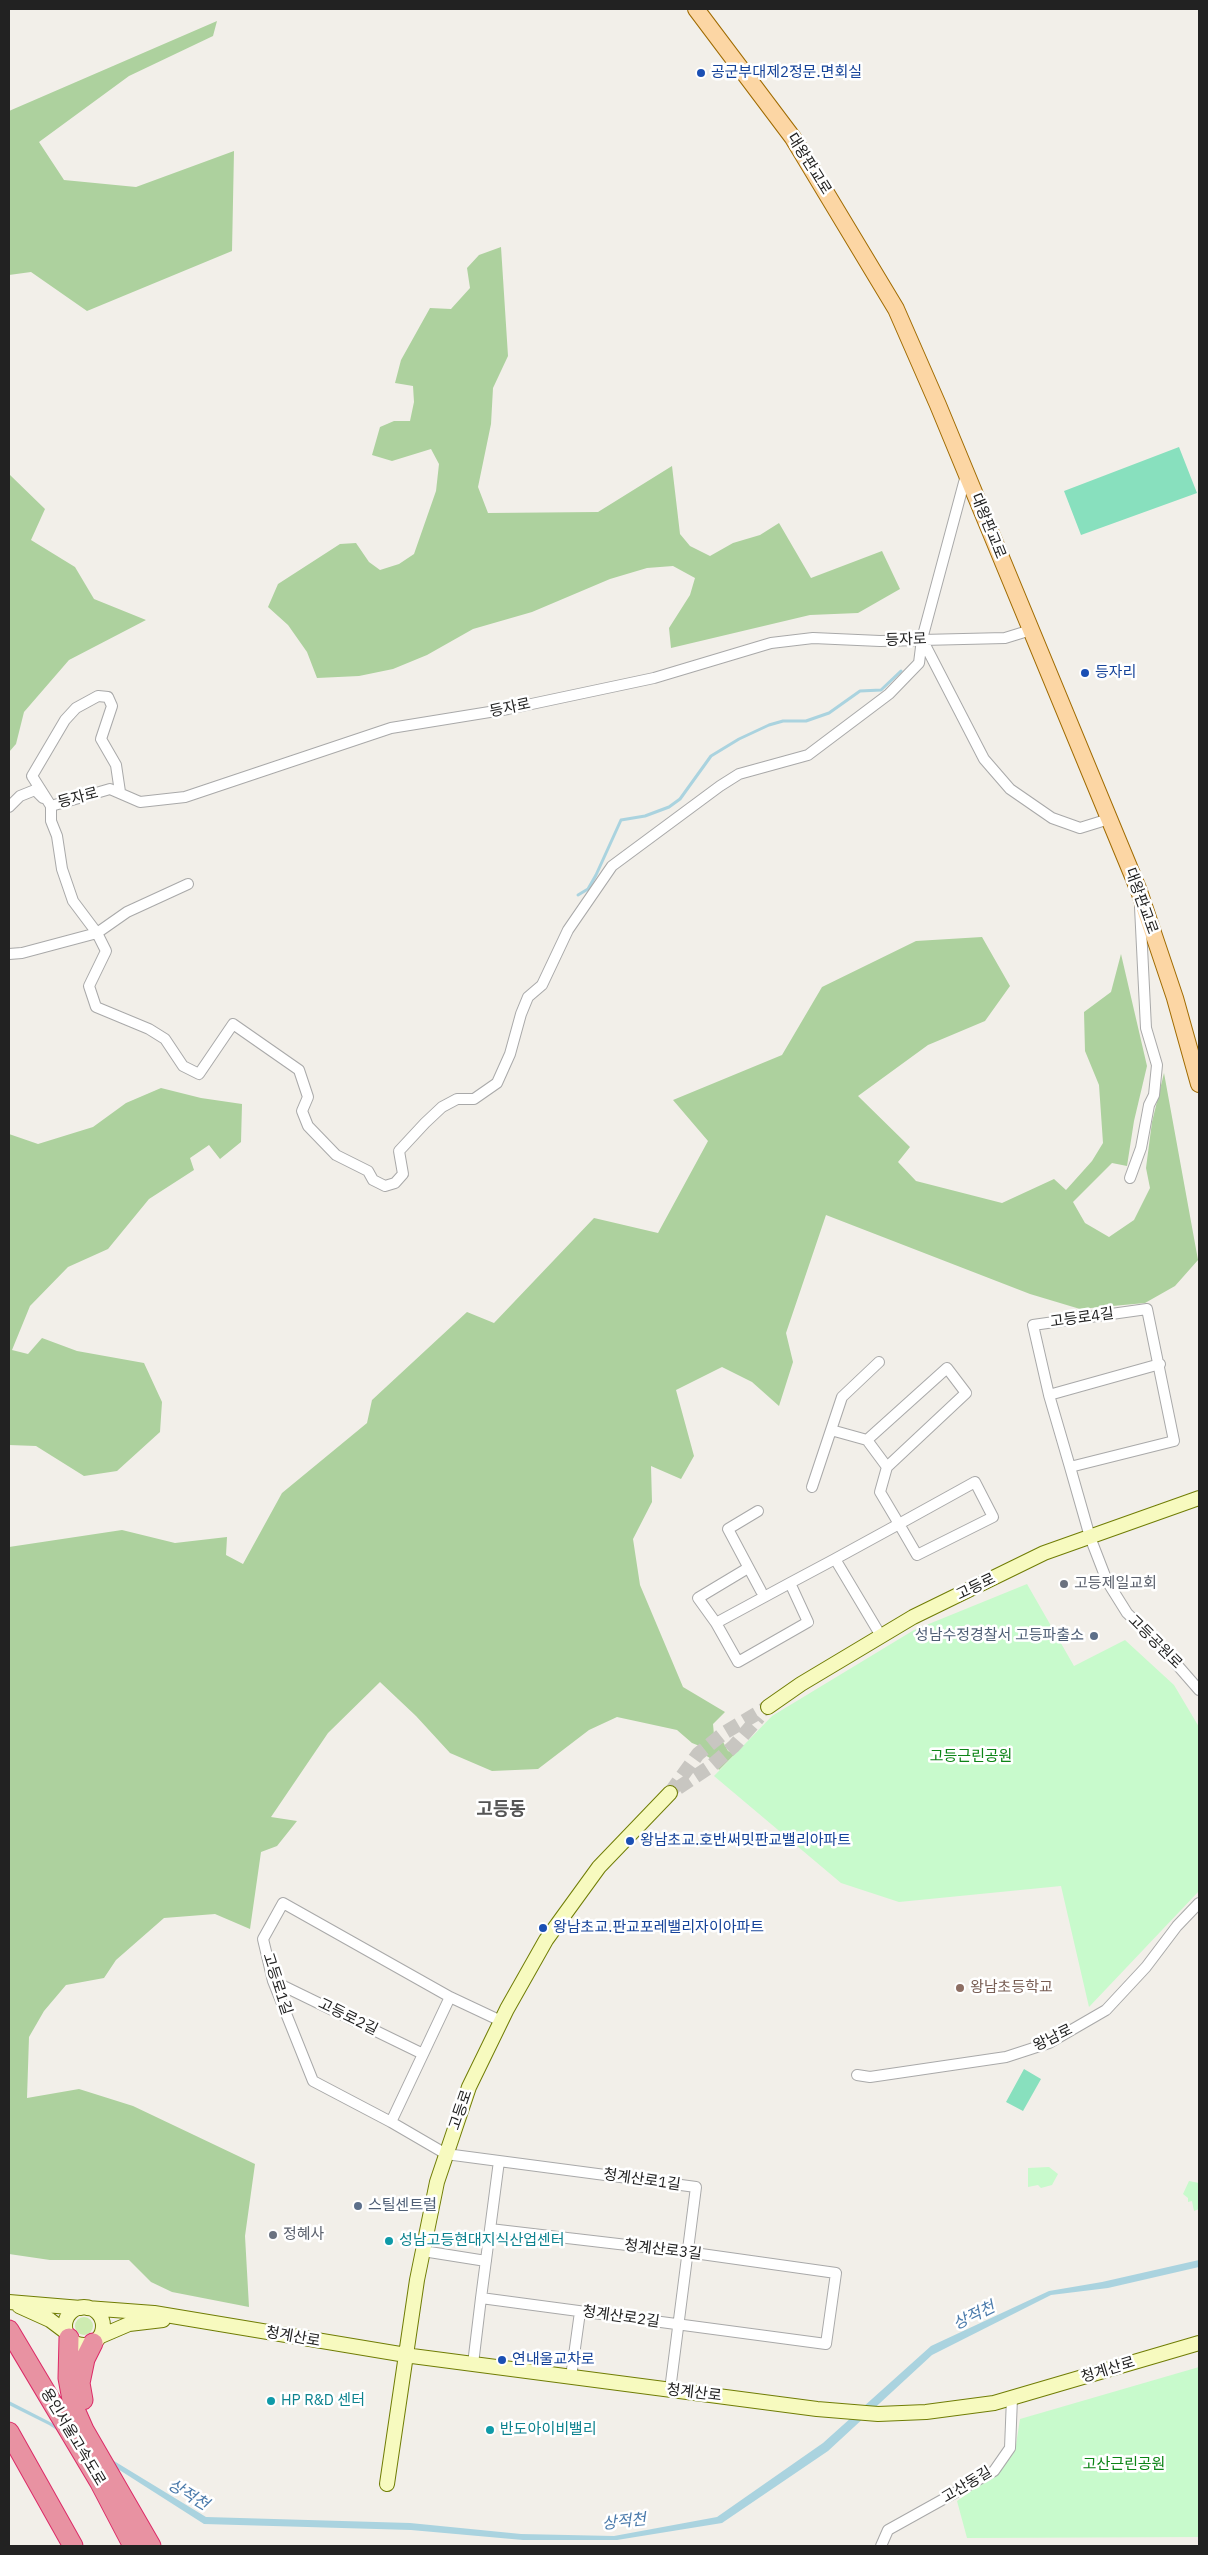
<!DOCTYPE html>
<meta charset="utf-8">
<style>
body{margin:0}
#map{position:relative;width:1208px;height:2555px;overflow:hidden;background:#f2efe9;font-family:"IBM Plex Sans",sans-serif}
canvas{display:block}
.frame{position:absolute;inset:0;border:10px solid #222;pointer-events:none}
</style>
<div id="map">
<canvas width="1208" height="2555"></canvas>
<div class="frame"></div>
</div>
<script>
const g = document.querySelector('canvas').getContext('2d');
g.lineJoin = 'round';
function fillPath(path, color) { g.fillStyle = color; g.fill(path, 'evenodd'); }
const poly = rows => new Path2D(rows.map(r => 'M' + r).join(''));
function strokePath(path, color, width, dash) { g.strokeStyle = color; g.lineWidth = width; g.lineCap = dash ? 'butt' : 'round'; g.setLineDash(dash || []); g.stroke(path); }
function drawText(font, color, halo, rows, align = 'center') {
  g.font = font + ' "IBM Plex Sans","Noto Sans KR",sans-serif'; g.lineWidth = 5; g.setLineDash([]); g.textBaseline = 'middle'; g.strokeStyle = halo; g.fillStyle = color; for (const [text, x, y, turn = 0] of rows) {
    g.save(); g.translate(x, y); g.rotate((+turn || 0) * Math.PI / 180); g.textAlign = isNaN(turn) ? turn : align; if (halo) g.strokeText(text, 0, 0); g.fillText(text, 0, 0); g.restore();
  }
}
fillPath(poly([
 '75 2326a9 9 0 1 1 18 0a9 9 0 1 1-18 0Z'
]), '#cdebb0');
fillPath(poly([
 [217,21,213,36,129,76,39,142,64,180,136,187,234,151,232,251,87,311,31,272,9,275,9,111],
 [501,247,508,356,493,388,491,424,478,487,488,513,598,512,672,466,680,534,690,546,710,556,733,543,760,535,779,523,811,578,882,551,900,589,858,613,810,615,671,648,669,628,690,595,695,578,673,566,647,568,610,579,532,612,473,629,427,655,393,669,359,676,317,678,307,652,288,625,268,607,278,584,340,544,356,543,369,562,380,570,399,564,414,554,436,491,439,464,431,449,392,461,372,455,380,427,394,421,410,421,414,402,413,386,395,383,401,360,430,308,451,309,470,288,467,268,479,255],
 [9,474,45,509,31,540,75,567,94,599,146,620,69,660,24,712,16,744,9,752],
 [982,937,1010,986,985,1021,928,1045,858,1096,910,1147,898,1162,916,1181,1002,1203,1054,1179,1066,1190,1092,1161,1103,1143,1099,1085,1085,1051,1084,1012,1111,992,1121,954,1147,1066,1134,1121,1127,1166,1112,1163,1073,1202,1085,1223,1109,1237,1134,1220,1150,1188,1146,1168,1152,1122,1164,1073,1198,1260,1175,1286,1145,1303,1080,1309,1030,1294,826,1215,786,1333,793,1362,779,1406,752,1382,722,1367,676,1390,694,1456,681,1479,651,1466,652,1502,633,1539,640,1585,683,1687,725,1712,713,1724,714,1735,722,1740,728,1751,735,1754,719,1770,713,1760,705,1755,702,1747,692,1743,677,1730,617,1717,589,1730,538,1769,492,1771,450,1753,416,1716,380,1682,328,1733,271,1817,297,1821,277,1846,261,1852,250,1929,215,1914,164,1918,116,1960,104,1978,66,1985,44,2011,29,2037,27,2098,79,2089,133,2106,255,2164,245,2236,249,2307,172,2292,151,2282,129,2260,50,2260,9,2254,9,1547,122,1530,175,1543,227,1537,226,1555,243,1564,282,1493,367,1423,372,1400,467,1312,494,1323,594,1218,658,1233,708,1141,673,1100,782,1055,822,987,916,941],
 [161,1088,201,1098,242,1104,241,1142,220,1159,209,1145,190,1158,194,1170,149,1199,108,1249,68,1267,30,1306,12,1350,28,1354,42,1338,77,1351,144,1363,162,1402,160,1432,117,1471,84,1476,36,1446,9,1445,9,1134,38,1144,93,1127,126,1103]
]), '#add19e');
fillPath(poly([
 [1027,1584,1074,1666,1125,1640,1174,1685,1199,1727,1199,1891,1089,2007,1061,1886,899,1902,841,1883,714,1776,772,1716,914,1630],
 [1049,2167,1058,2174,1052,2185,1041,2188,1038,2185,1028,2187,1028,2168],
 [1189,2181,1199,2183,1199,2209,1194,2211,1192,2201,1188,2202,1188,2198,1183,2194],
 [1199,2367,1199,2537,967,2538,957,2501,1000,2471,1015,2451,1020,2419]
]), '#c8facc');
fillPath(poly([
 [1179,447,1197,493,1081,535,1064,491],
 [1024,2069,1041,2079,1023,2111,1006,2102]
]), '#88e0be');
fillPath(poly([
 [1199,2260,1199,2267,1108,2288,1051,2295,932,2355,828,2451,722,2523,617,2540,523,2540,411,2530,204,2524,49,2425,9,2405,9,2401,50,2422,206,2517,410,2523,521,2534,614,2536,717,2517,823,2443,931,2346,1049,2291,1102,2282]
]), '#aad3df');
strokePath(poly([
 [578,895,588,889,596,875,621,820,645,816,669,807,680,799,711,756,739,739,769,725,783,721,806,721,829,713,860,691,881,690,901,671]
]), '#aad3df', 3);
strokePath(poly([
 [678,1788,711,1766,734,1746,759,1717],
 [670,1793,698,1754,724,1733,768,1707]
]), '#c8c6c1', 14, [14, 7]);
const street = poly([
 [922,639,984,759,1010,789,1052,818,1080,828,1109,819],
 [51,806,51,821,57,836,62,869,73,901,97,933,106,951,89,986,96,1007,149,1029,165,1039,183,1066,199,1074,233,1024,299,1070,308,1097,302,1111,308,1126,336,1155,368,1171,373,1180,385,1186,395,1183,403,1174,399,1151,425,1123,442,1107,457,1099,474,1099,497,1083,510,1054,521,1014,528,997,542,985,568,930,612,866,720,786,739,774,808,755,889,694,919,663,922,639,966,475],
 [51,806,110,789,140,802,185,797,391,728,508,709,654,678,771,643,813,638,880,641,1005,638,1031,630],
 [51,806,32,776,65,720,76,708,98,696,108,697,112,706,101,739,116,765,120,792],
 [9,807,20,796,35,790,43,798],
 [9,954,22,953,97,933,127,912,188,884],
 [1130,1178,1141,1148,1149,1105,1154,1095,1157,1065,1146,1028,1140,907],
 [1049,1395,1160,1364],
 [831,1430,867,1440,947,1368,966,1393,887,1467,880,1492,899,1524,917,1555,993,1517,975,1482,899,1524,835,1559],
 [867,1440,887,1467],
 [1070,1467,1174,1441,1147,1309,1033,1325,1049,1395,1070,1467,1090,1537,1107,1581,1127,1613,1159,1644,1199,1690],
 [812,1487,842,1397,879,1362],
 [758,1511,728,1529,761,1591],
 [790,1583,808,1622,738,1662,716,1623,790,1583,835,1559,881,1636],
 [716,1623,698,1598,748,1568],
 [273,1981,423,2054],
 [450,1997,501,2021],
 [857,2075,870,2077,1006,2057,1049,2043,1106,2010,1146,1967,1177,1926,1199,1903],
 [391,2122,313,2081,273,1981,263,1939,283,1903,450,1997,391,2122,446,2154,696,2187,670,2390],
 [490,2229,687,2252,836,2273,826,2344,481,2298,499,2161],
 [423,2251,486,2261],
 [473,2364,481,2298],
 [571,2377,580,2312],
 [881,2546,888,2530,994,2471,1010,2448,1012,2398]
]);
const secondary = poly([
 [768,1707,801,1684,913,1617,1044,1553,1199,1498],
 [9,2302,81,2308],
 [19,2306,50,2320,66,2332],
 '65 2326a19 19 0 1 1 38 0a19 19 0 1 1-38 0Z',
 [87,2308,154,2313,412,2356,817,2409,878,2414,926,2412,994,2403,1199,2343],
 [101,2336,129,2324,163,2320],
 [387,2484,417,2280,437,2182,469,2087,507,2009,546,1940,599,1867,670,1793]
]);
const primary = poly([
 [696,9,793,138,896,309,938,405,1139,891,1175,998,1199,1084]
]);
const highway = poly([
 [9,2330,100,2483,133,2546],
 [69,2338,68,2378,73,2405,84,2430,151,2546],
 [83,2400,80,2383,85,2359,93,2343],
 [9,2432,73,2546]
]);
strokePath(street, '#a9a9a9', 12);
strokePath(secondary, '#707d05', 16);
strokePath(primary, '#a06b00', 18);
strokePath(highway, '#dc2a67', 21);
strokePath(street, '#fff', 10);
strokePath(secondary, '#f7fabf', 14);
strokePath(primary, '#fcd6a4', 16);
strokePath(highway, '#e892a2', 19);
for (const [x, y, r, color] of [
 [701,73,5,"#1a4fb4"],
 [1085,673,5,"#1a4fb4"],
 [1064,1584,5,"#6b7280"],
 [1094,1636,5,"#5c6f8a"],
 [630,1841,5,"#1a4fb4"],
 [543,1928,5,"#1a4fb4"],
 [960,1988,5,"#8d6e63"],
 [358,2206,5,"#5c6f8a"],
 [273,2235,5,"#6b7280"],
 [389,2241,5,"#0f9aa8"],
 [502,2360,5,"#1a4fb4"],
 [271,2401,5,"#0f9aa8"],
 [490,2430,5,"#0f9aa8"]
]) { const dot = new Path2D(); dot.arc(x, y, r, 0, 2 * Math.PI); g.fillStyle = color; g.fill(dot); strokePath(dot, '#fff', 2); }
drawText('15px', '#164399', '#fff', [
 ["공군부대제2정문.면회실",711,73],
 ["등자리",1095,673],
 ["왕남초교.호반써밋판교밸리아파트",640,1841],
 ["왕남초교.판교포레밸리자이아파트",553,1928],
 ["연내울교차로",512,2360]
], 'left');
drawText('15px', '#222', '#fff', [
 ["대왕판교로",809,164,58],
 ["대왕판교로",988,526,68],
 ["등자로",906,640,-2],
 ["등자로",510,708,-12],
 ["등자로",78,798,-15],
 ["대왕판교로",1141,901,70],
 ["고등로4길",1082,1318,-8],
 ["고등로",976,1587,-26],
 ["고등공원로",1155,1642,45],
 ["고등로1길",277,1984,72],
 ["고등로2길",348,2017,26],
 ["왕남로",1053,2038,-26],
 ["고등로",461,2110,-71],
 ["청계산로1길",642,2180,8],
 ["청계산로3길",663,2250,7],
 ["청계산로2길",621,2317,8],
 ["청계산로",293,2337,10],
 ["청계산로",1108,2370,-17],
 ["청계산로",694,2393,7],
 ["용인서울고속도로",73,2437,59],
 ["고산동길",967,2485,-31]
]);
drawText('15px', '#5b616d', '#fff', [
 ["고등제일교회",1074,1584],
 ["정혜사",283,2235]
], 'left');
drawText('15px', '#4e5e75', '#fff', [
 ["성남수정경찰서 고등파출소",1084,1636],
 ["스틸센트럴",368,2206,"left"]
], 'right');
drawText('15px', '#0c8416', '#fff', [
 ["고등근린공원",971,1757],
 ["고산근린공원",1124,2465]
]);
drawText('15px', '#785e54', '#fff', [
 ["왕남초등학교",970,1988]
], 'left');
drawText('15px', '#0d838f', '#fff', [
 ["성남고등현대지식산업센터",399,2241],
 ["HP R&D 센터",281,2401],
 ["반도아이비밸리",500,2430]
], 'left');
drawText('italic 16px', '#4a7aab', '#fff', [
 ["상적천",974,2316,-26],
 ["상적천",188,2495,31],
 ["상적천",624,2522,-6]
]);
drawText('bold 18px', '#555', '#fff', [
 ["고등동",501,1810]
]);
</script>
